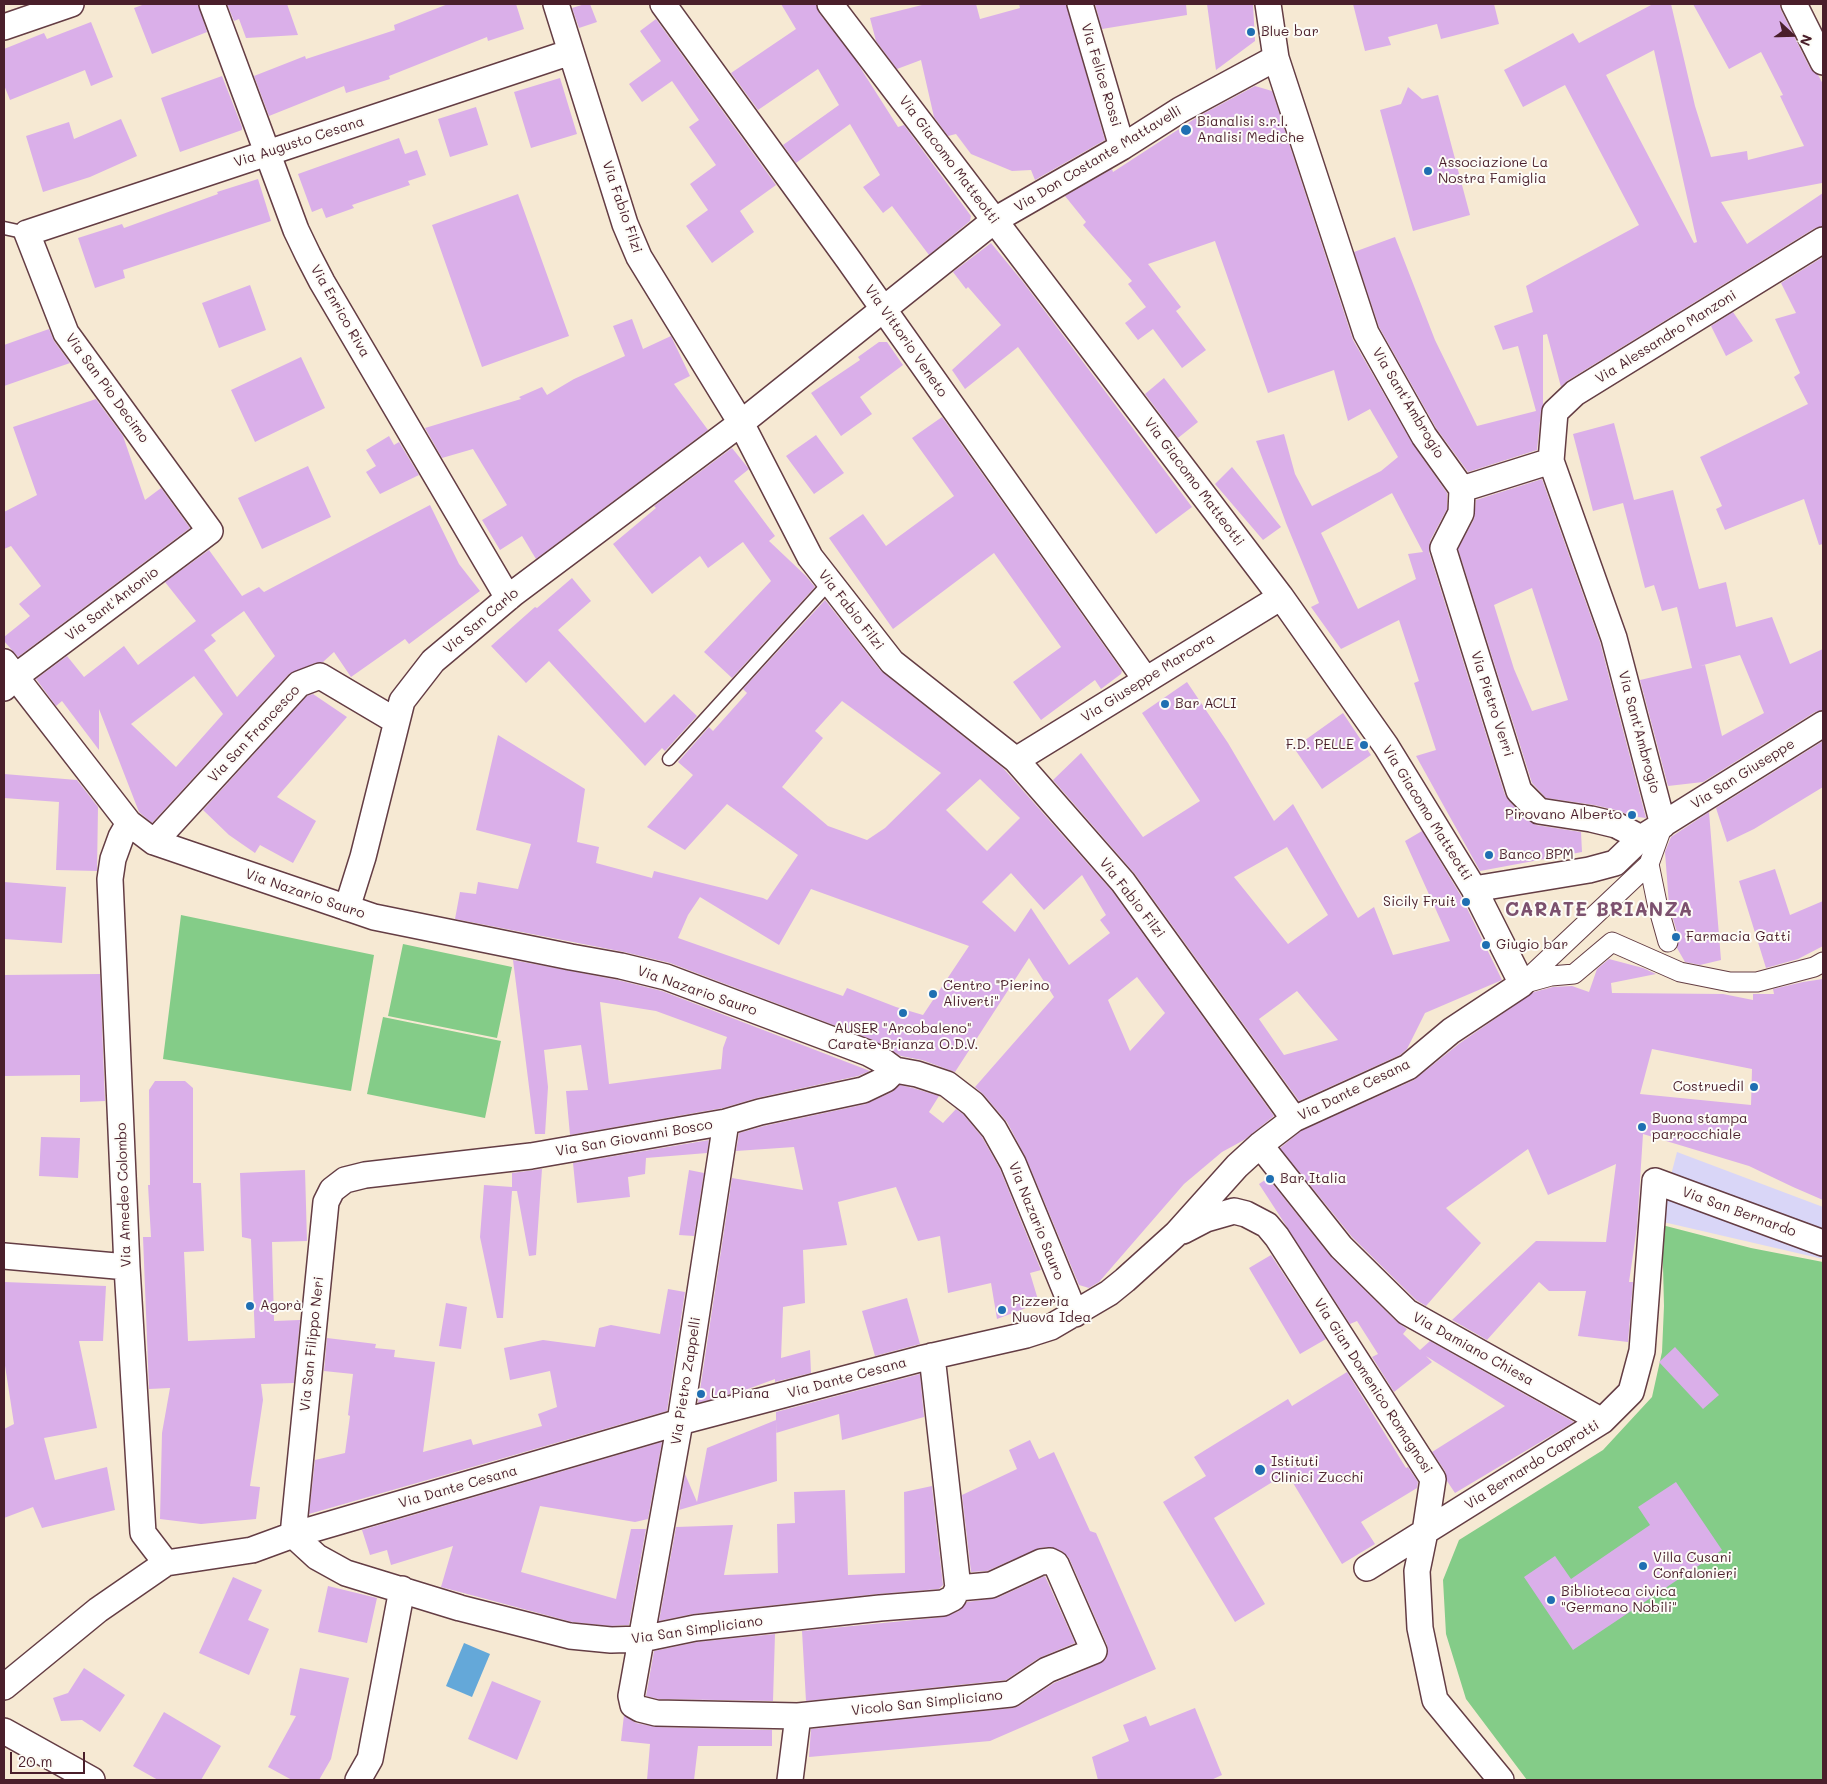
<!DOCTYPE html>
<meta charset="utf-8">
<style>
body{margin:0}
#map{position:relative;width:1827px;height:1784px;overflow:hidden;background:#f6e9d3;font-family:Mali,sans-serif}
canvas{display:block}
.frame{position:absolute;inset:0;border:5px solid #4a1f2b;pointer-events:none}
.north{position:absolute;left:1767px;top:10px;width:50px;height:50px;-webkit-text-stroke:4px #fdfcf7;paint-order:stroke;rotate:111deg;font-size:14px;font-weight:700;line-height:20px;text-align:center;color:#4a1f2b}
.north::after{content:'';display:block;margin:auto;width:18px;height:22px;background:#4a1f2b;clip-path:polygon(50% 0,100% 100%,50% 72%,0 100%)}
.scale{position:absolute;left:10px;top:1752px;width:75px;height:22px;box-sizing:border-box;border:2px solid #4a1f2b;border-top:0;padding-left:6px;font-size:15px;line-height:18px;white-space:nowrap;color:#4a1f2b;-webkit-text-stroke:4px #fdfcf7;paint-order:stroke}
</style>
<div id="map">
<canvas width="1827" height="1784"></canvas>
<div class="frame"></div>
<div class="north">N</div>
<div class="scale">20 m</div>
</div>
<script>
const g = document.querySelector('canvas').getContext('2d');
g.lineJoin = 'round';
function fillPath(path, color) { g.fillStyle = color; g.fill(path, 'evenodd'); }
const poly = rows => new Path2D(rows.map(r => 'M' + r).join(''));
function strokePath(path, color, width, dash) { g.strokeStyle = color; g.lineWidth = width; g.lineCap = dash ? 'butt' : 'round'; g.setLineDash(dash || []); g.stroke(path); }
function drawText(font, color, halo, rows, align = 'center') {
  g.font = font + ' Mali,sans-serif'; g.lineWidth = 4; g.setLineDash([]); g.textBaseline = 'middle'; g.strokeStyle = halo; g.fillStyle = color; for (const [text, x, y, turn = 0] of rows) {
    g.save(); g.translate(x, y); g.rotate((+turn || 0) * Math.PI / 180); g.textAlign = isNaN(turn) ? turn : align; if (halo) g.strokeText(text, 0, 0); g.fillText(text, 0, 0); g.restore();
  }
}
fillPath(poly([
 [1677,1152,1823,1207,1823,1259,1659,1221]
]), '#d9d6f7');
fillPath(poly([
 [181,915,374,955,351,1091,163,1059],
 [403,944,512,967,497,1038,388,1016],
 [383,1017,501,1041,485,1118,367,1094],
 [1662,1225,1751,1248,1823,1262,1823,1780,1527,1780,1466,1699,1446,1634,1443,1580,1459,1540,1603,1450,1652,1397,1662,1352,1664,1306]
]), '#84cc88');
fillPath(poly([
 [464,1643,490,1654,472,1697,446,1686]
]), '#64a8d9');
fillPath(poly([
 [145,4,198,4,207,32,152,54,134,8],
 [227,4,287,4,298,35,246,38,239,19,234,21],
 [448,4,516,4,524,29,488,41,487,37,389,76,390,79,346,93,344,86,269,116,254,76,305,56,306,59,395,30,394,25],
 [585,4,590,4,597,22,579,28,572,8],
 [781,4,816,4,819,13,856,61,898,127,904,125,971,216,970,221,929,255,892,206,883,213,863,187,880,175,850,124,796,163,783,145,839,105,818,69,758,110,731,73,796,29],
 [926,4,976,4,980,19,1020,8,1019,4,1066,4,1105,140,1035,180,1031,170,1012,171,971,154,956,134,948,136,934,117,921,60,897,69,876,41,870,18],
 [1095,4,1186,4,1187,15,1102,29],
 [1207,4,1253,4,1255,41,1216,70],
 [1353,4,1494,4,1499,24,1441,39,1437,24,1388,37,1391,45,1365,51],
 [1653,4,1671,4,1695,106,1711,157,1747,151,1748,160,1804,146,1780,96,1783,95,1761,52,1729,69,1693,4,1780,4,1781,10,1810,68,1818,75,1823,84,1823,185,1822,183,1721,202,1747,244,1823,193,1823,226,1815,228,1567,381,1561,387,1547,334,1543,335,1543,406,1541,411,1537,450,1468,472,1436,428,1379,327,1354,252,1395,237,1435,340,1477,426,1536,411,1518,346,1503,350,1494,326,1533,312,1526,286,1639,225,1565,85,1523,107,1504,70,1573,33,1579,43],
 [1654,50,1697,242,1694,243,1606,75],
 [656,19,776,185,740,211,754,232,712,263,686,226,708,210,690,184,716,165,689,127,699,120,672,81,642,102,629,84,661,61,640,31],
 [91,22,113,77,91,86,85,70,10,100,4,85,4,49,44,33,47,39],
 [222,76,242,127,242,130,180,152,161,98],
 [560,78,577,134,531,148,514,92],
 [1255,86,1272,91,1353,340,1412,443,1447,493,1447,509,1430,541,1429,552,1505,795,1509,801,1529,821,1536,825,1581,832,1582,852,1480,871,1416,756,1436,750,1414,683,1419,681,1399,620,1341,649,1311,607,1319,603,1286,523,1256,441,1284,434,1295,474,1312,506,1381,471,1398,457,1370,409,1348,421,1334,370,1268,393,1215,241,1148,264,1181,307,1176,311,1206,350,1182,368,1153,329,1138,340,1125,323,1146,307,1128,284,1132,281,1083,225,1086,222,1065,196,1112,169,1113,172,1199,116],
 [1392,493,1423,552,1408,554,1416,579,1358,609,1321,533],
 [1408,87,1422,99,1438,95,1470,215,1413,231,1380,110,1401,104],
 [476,107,488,145,450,157,438,119],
 [121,119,137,156,90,177,43,192,26,136,69,122,74,139],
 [399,138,405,154,417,150,426,175,408,181,410,185,352,205,354,208,326,218,322,208,312,212,298,174],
 [258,179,271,221,123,270,125,278,95,288,78,238,122,224,124,228,218,194,217,192],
 [518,194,569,336,482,367,432,225],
 [991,243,1023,282,1192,507,1156,534,1018,347,965,389,952,370,1001,325,968,287,966,289,953,272],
 [1823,257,1823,544,1819,545,1804,499,1725,530,1716,509,1722,506,1700,457,1808,404,1794,377,1800,373,1775,319,1796,313,1781,283],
 [250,285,266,330,219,348,202,303],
 [1733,312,1753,341,1726,356,1711,326],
 [632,319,643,349,671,336,690,376,674,384,708,430,536,559,522,536,500,550,482,520,507,505,473,449,442,458,425,428,521,399,519,397,542,387,547,395,574,379,625,356,613,326],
 [49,329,54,341,70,363,4,386,4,345],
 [879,342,887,342,903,365,860,397,872,414,841,436,811,393,860,360,858,357],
 [301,357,325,408,255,442,231,390],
 [1164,378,1198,422,1178,438,1145,394],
 [96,399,123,436,145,500,161,488,190,528,18,657,4,641,4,637,30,616,19,604,41,586,11,546,4,549,4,512,37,495,13,427],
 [942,417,1122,671,1121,674,1101,689,1095,680,1041,720,1013,682,1061,647,994,553,893,629,829,538,863,514,886,546,954,496,912,438],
 [1614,423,1634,500,1673,490,1699,589,1726,582,1736,627,1772,617,1790,664,1823,649,1823,710,1815,712,1703,782,1668,786,1640,680,1692,668,1677,607,1662,611,1654,585,1645,588,1623,503,1593,511,1573,434],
 [1740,655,1764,713,1722,736,1705,665,1700,666],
 [816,435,844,473,814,494,786,456],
 [389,436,394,445,399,442,419,475,380,494,366,472,376,466,366,450],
 [732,448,749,469,734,481,775,536,769,541,806,576,815,587,732,678,704,652,771,581,743,542,708,568,700,556,652,594,613,544,656,508,654,506],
 [308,466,331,517,262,549,238,498],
 [1232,467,1281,527,1263,540,1215,484],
 [1542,479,1600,642,1646,818,1630,816,1620,811,1594,805,1546,798,1532,783,1458,549,1474,519,1476,500],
 [1532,588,1568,700,1532,711,1514,669,1494,605],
 [430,505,459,564,480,591,409,644,405,639,351,677,334,652,323,662,315,663,289,674,152,823,139,812,99,709,99,750,62,701,56,706,36,679,67,656,84,677,124,646,138,665,196,621,165,582,209,550,242,596,259,587,264,592],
 [244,611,275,656,237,697,204,650,216,641,211,635],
 [194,676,223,714,176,767,131,724],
 [572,578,591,601,558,630,645,723,674,694,697,716,665,751,662,748,645,766,549,661,526,683,491,646,535,607,537,608],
 [825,600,881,671,1003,768,1112,891,1274,1116,1244,1140,1222,1152,1184,1184,1099,1282,1089,1288,1079,1285,1026,1158,1007,1122,984,1095,975,1087,1054,997,1029,958,955,1072,922,1060,901,1056,873,1040,670,963,624,952,455,919,460,892,476,894,478,882,518,889,531,844,476,830,498,735,585,789,577,842,599,847,596,863,652,878,654,871,763,898,767,900,768,899,798,855,727,804,685,850,647,827,693,775,678,762,709,727,713,731,747,693,743,689],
 [842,701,941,773,885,828,867,840,828,826,782,787,823,738,815,731],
 [980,779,1020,818,987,851,946,810],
 [1011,873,1044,910,1082,875,1106,915,1100,920,1110,933,1069,965,1031,908,1015,932,982,902],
 [811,889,969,946,923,1015,896,1007,847,988,843,996,678,938,688,915,700,897,779,945],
 [1137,977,1165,1013,1130,1051,1108,1000],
 [1187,682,1228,743,1274,821,1293,804,1358,918,1374,907,1393,955,1450,941,1405,841,1422,831,1461,896,1502,980,1425,1013,1407,1049,1400,1055,1299,1101,1135,874,1053,780,1081,753,1143,837,1200,801,1142,713],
 [1287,847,1328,915,1288,944,1234,877],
 [1297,991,1338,1040,1284,1055,1259,1019],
 [313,694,347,717,277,797,316,821,293,863,260,845,255,853,229,835,203,810,307,696],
 [1343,713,1371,755,1322,789,1294,748],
 [1823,741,1823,787,1754,829,1727,842,1716,808],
 [4,774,77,780,98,807,97,871,56,870,59,802,4,798],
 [1709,812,1721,960,1700,965,1685,962,1677,948,1679,939,1669,905,1665,852,1671,837],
 [1775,869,1790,915,1823,901,1823,946,1798,959,1766,968,1739,881],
 [4,882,66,887,62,943,4,939],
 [1609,959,1643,968,1656,974,1611,983,1612,993,1723,994,1753,1000,1753,994,1774,994,1773,989,1803,982,1823,979,1823,1200,1793,1187,1749,1166,1643,1134,1637,1227,1629,1282,1633,1282,1628,1342,1578,1336,1586,1291,1549,1291,1539,1282,1487,1340,1452,1320,1536,1241,1606,1242,1616,1164,1548,1195,1528,1149,1446,1208,1481,1243,1426,1306,1416,1300,1352,1237,1280,1148,1301,1131,1414,1080,1460,1043,1534,992,1553,987,1572,986,1589,992,1597,969],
 [1652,1049,1752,1069,1751,1105,1640,1094],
 [513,960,618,980,662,991,870,1071,858,1076,757,1098,723,1108,570,1135,566,1091,588,1090,581,1045,544,1050,548,1087,545,1134,535,1134],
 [600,1002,656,1011,727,1037,723,1048,721,1069,609,1084],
 [100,974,105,1101,80,1102,80,1075,4,1076,4,975],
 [155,1081,185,1081,193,1088,193,1183,201,1183,204,1251,184,1252,188,1341,255,1338,251,1239,242,1237,240,1173,305,1170,307,1241,272,1242,274,1321,300,1320,294,1383,261,1384,263,1400,250,1486,260,1487,256,1519,201,1524,160,1519,162,1433,170,1388,149,1389,143,1237,151,1237,148,1185,150,1185,149,1090],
 [900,1085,913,1088,939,1096,929,1112,943,1123,956,1109,963,1114,982,1137,1000,1169,1041,1270,1030,1273,1039,1303,997,1319,991,1283,948,1293,940,1236,918,1241,896,1187,838,1202,847,1245,803,1250,805,1303,783,1307,781,1358,810,1350,811,1373,775,1382,775,1379,745,1390,698,1403,732,1178,803,1190,794,1147,736,1151,739,1133,764,1126,866,1104,892,1092],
 [41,1137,80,1138,78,1178,39,1176],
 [709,1140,707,1153,646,1158,645,1174,628,1177,630,1197,577,1203,573,1163],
 [542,1169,536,1255,529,1256,517,1191,512,1191,503,1318,497,1318,480,1237,484,1185,512,1187,512,1173],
 [689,1170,704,1173,694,1236,679,1235],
 [1268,1178,1330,1256,1397,1322,1407,1329,1403,1334,1420,1350,1430,1341,1574,1422,1455,1493,1447,1481,1445,1471,1432,1452,1505,1406,1426,1356,1432,1362,1394,1392,1372,1357,1378,1354,1357,1321,1350,1324,1259,1184],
 [1271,1255,1326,1339,1300,1354,1249,1268],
 [4,1282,106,1286,103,1341,79,1341,97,1428,44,1438,55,1480,107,1467,115,1510,42,1528,33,1507,4,1518,4,1429,14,1424,4,1359],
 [668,1289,685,1292,667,1411,309,1514,315,1460,345,1453,350,1416,348,1415,353,1374,324,1371,327,1338,376,1344,375,1348,395,1350,394,1357,435,1362,423,1452,471,1439,473,1445,542,1426,538,1414,557,1407,550,1371,510,1380,504,1348,543,1340,595,1347,599,1328,611,1325,660,1334],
 [907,1298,920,1344,875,1356,862,1311],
 [446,1303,467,1307,461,1349,439,1346],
 [1675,1347,1719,1395,1703,1409,1659,1362],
 [1347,1372,1406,1468,1408,1467,1418,1482,1417,1488,1361,1522,1375,1544,1342,1564,1287,1473,1214,1518,1265,1604,1235,1622,1163,1502,1206,1476,1194,1457,1288,1399,1292,1406],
 [920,1374,924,1417,842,1440,839,1414,776,1433,776,1412],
 [776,1420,777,1481,679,1510,685,1474,697,1502,707,1448],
 [1030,1440,1039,1459,1054,1452,1090,1531,1096,1533,1156,1669,990,1741,809,1757,811,1729,1013,1708,1019,1706,1054,1683,1099,1664,1106,1659,1108,1652,1107,1645,1069,1558,1062,1551,1049,1547,1039,1548,987,1571,971,1572,962,1495,1017,1469,1009,1450],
 [662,1442,648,1519,635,1522,540,1506,521,1572,616,1599,631,1529,646,1529,629,1625,611,1626,572,1622,441,1587,453,1546,391,1565,387,1550,370,1555,362,1530],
 [1676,1482,1722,1550,1573,1650,1524,1577,1555,1556,1571,1579,1650,1525,1638,1507],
 [932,1486,943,1585,939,1589,878,1594,693,1614,659,1621,676,1527,733,1525,724,1575,778,1573,777,1524,795,1523,794,1492,845,1490,848,1575,905,1573,904,1492],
 [1045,1576,1075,1643,1039,1658,1006,1680,806,1701,802,1631,944,1617,959,1611,967,1602,997,1598],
 [233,1577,262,1590,248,1620,269,1629,249,1675,199,1653],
 [328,1586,377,1598,367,1643,318,1632],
 [775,1634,773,1701,658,1699,646,1696,654,1651,697,1642],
 [84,1668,125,1695,100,1732,82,1720,61,1721,53,1698,68,1693],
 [300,1668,349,1678,331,1759,319,1780,292,1780,268,1767,296,1716,290,1715],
 [492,1681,541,1701,517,1760,468,1739],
 [1195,1708,1222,1775,1211,1780,1098,1780,1092,1757,1129,1741,1123,1725,1146,1716,1150,1726],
 [164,1712,221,1746,201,1780,158,1780,133,1766],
 [624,1715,636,1723,656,1727,772,1730,772,1746,698,1746,694,1780,647,1780,650,1744,621,1741]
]), '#daafe9');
const service = poly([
 [4,228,27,233],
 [669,759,830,582]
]);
const pedestrian = poly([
 [1663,825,1649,864,1657,903,1668,942],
 [1525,981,1649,864],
 [1522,984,1551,976,1574,974,1612,942,1680,972,1730,982,1757,982,1814,967,1823,962]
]);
const minor = poly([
 [212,4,296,230,308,255,322,282,508,598],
 [556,4,625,224,639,257,741,423,810,557,892,662,1016,760,1123,882,1294,1119],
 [663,4,848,259,1146,680],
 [1080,4,1122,147],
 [1268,4,1276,58,1366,333,1424,436,1462,489,1551,461,1614,638,1663,825],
 [1794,4,1823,62],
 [4,27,71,4],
 [1551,461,1555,412,1575,393,1823,240],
 [1462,489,1461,513,1443,548,1519,791,1539,811,1591,819,1616,825,1641,838],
 [4,662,129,823,154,842,374,917,571,957,621,966,666,977,868,1053,883,1061,895,1070,917,1074,947,1084,973,1104,994,1129,1013,1163,1075,1314],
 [4,688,15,677,210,531,66,333,27,233,571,52],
 [1016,760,1281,597],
 [129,823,121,837,113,859,110,879,127,1267,143,1533,166,1563],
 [154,842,299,684,320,676,396,721],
 [1474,889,1589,870,1615,863,1641,838,1823,724],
 [347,908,363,857,402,701,433,661,514,593,741,423,995,220,1122,147,1180,110,1276,58],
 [726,1122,680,1422,631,1696,633,1705,640,1709,656,1713,798,1716,1011,1694,1047,1670,1094,1651,1056,1564,1050,1561,1041,1562,991,1585,958,1588],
 [1260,1145,1341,1247,1407,1312,1602,1421],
 [1183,1231,1206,1219,1234,1211,1246,1214,1267,1225,1277,1237,1433,1479,1425,1532,1417,1571,1420,1628,1435,1700,1501,1780],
 [4,1256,127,1267],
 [932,1356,958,1588],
 [293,1535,326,1202,332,1190,345,1180,365,1175,531,1156,726,1122,760,1112,863,1090,886,1079,895,1070],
 [293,1535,317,1557,346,1573,460,1608,570,1636,611,1640,642,1639,695,1628,880,1608,943,1603,953,1598,958,1588],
 [1367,1568,1602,1421,1631,1392,1642,1351,1655,1181,1823,1243],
 [4,1687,98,1610,166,1563,252,1550,293,1535,680,1422,920,1359,1026,1335,1051,1327,1109,1293,1125,1280,1176,1234,1237,1166,1260,1145,1294,1119,1408,1067,1451,1031,1522,984,1474,889,1386,746,1281,597,830,4],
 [4,1731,92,1780],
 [358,1780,370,1759,402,1589],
 [790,1780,798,1716]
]);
strokePath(service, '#643d44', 15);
strokePath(pedestrian, '#643d44', 21);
strokePath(minor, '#643d44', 28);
strokePath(service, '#fff', 12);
strokePath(pedestrian, '#fff', 19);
strokePath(minor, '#fff', 25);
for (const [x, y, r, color] of [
 [1251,32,5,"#1f6fb2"],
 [1186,130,6,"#1f6fb2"],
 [1428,171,5,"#1f6fb2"],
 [1165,704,5,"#1f6fb2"],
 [1364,745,5,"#1f6fb2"],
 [1632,815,5,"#1f6fb2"],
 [1489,855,5,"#1f6fb2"],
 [1466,902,5,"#1f6fb2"],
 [1676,937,5,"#1f6fb2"],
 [1486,945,5,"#1f6fb2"],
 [933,994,5,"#1f6fb2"],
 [903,1013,5,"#1f6fb2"],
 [1754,1087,5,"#1f6fb2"],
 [1642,1127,5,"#1f6fb2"],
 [1270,1179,5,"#1f6fb2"],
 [250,1306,5,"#1f6fb2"],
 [1002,1310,5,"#1f6fb2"],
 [701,1394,5,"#1f6fb2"],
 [1260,1470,6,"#1f6fb2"],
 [1643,1566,5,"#1f6fb2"],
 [1551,1600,5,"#1f6fb2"]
]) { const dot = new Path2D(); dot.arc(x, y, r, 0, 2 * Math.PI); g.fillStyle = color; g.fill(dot); strokePath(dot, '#fdfcf7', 2); }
drawText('14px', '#4a1f2b', '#fdfcf7', [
 ["Blue bar",1261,32],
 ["Bianalisi s.r.l.",1197,122],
 ["Analisi Mediche",1197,138],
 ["Associazione La",1438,163],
 ["Nostra Famiglia",1438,179],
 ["Bar ACLI",1175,704],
 ["F.D. PELLE",1354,745,"right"],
 ["Pirovano Alberto",1622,815,"right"],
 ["Banco BPM",1499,855],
 ["Sicily Fruit",1456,902,"right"],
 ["Farmacia Gatti",1686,937],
 ["Giugio bar",1496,945],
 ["Centro \"Pierino",943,986],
 ["Aliverti\"",943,1002],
 ["AUSER \"Arcobaleno\"",903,1029,"center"],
 ["Carate Brianza O.D.V.",903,1045,"center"],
 ["Costruedil",1744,1087,"right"],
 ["Buona stampa",1652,1119],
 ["parrocchiale",1652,1135],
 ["Bar Italia",1280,1179],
 ["Pizzeria",1012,1302],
 ["Nuova Idea",1012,1318],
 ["Agorà",260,1306],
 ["La Piana",711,1394],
 ["Istituti",1271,1462],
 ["Clinici Zucchi",1271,1478],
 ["Villa Cusani",1653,1558],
 ["Confalonieri",1653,1574],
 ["Biblioteca civica",1561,1592],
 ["\"Germano Nobili\"",1561,1608]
], 'left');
drawText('14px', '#4a1f2b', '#fdfcf7', [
 ["Via Felice Rossi",1101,75,73],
 ["Via Augusto Cesana",299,142,-18],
 ["Via Don Costante Mattavelli",1098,159,-31],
 ["Via Giacomo Matteotti",949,160,53],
 ["Via Fabio Filzi",622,207,71],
 ["Via Enrico Riva",340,311,60],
 ["Via Alessandro Manzoni",1666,337,-32],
 ["Via Vittorio Veneto",906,341,55],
 ["Via San Pio Decimo",107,388,54],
 ["Via Sant'Ambrogio",1408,403,59],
 ["Via Giacomo Matteotti",1194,482,53],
 ["Via Sant'Antonio",112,604,-37],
 ["Via Fabio Filzi",851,610,52],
 ["Via San Carlo",481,621,-40],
 ["Via Giuseppe Marcora",1148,678,-32],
 ["Via Pietro Verri",1492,704,72],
 ["Via Sant'Ambrogio",1639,732,75],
 ["Via San Francesco",254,734,-47],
 ["Via San Giuseppe",1743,774,-32],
 ["Via Giacomo Matteotti",1427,813,58],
 ["Via Nazario Sauro",305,894,19],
 ["Via Fabio Filzi",1132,898,52],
 ["Via Nazario Sauro",697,991,19],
 ["Via Dante Cesana",1354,1090,-26],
 ["Via San Giovanni Bosco",634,1138,-10],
 ["Via Amedeo Colombo",124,1195,-92],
 ["Via San Bernardo",1739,1212,20],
 ["Via Nazario Sauro",1036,1221,68],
 ["Via San Filippo Neri",312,1344,-84],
 ["Via Damiano Chiesa",1473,1349,29],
 ["Via Dante Cesana",847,1378,-15],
 ["Via Pietro Zappelli",686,1381,-81],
 ["Via Gian Domenico Romagnosi",1373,1386,57],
 ["Via Bernardo Caprotti",1532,1465,-32],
 ["Via Dante Cesana",458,1487,-16],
 ["Via San Simpliciano",697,1630,-8],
 ["Vicolo San Simpliciano",927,1703,-6]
]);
g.letterSpacing = '1px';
drawText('bold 19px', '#7c516e', '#fdfcf7', [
 ["CARATE BRIANZA",1599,910]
]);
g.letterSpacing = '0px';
</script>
